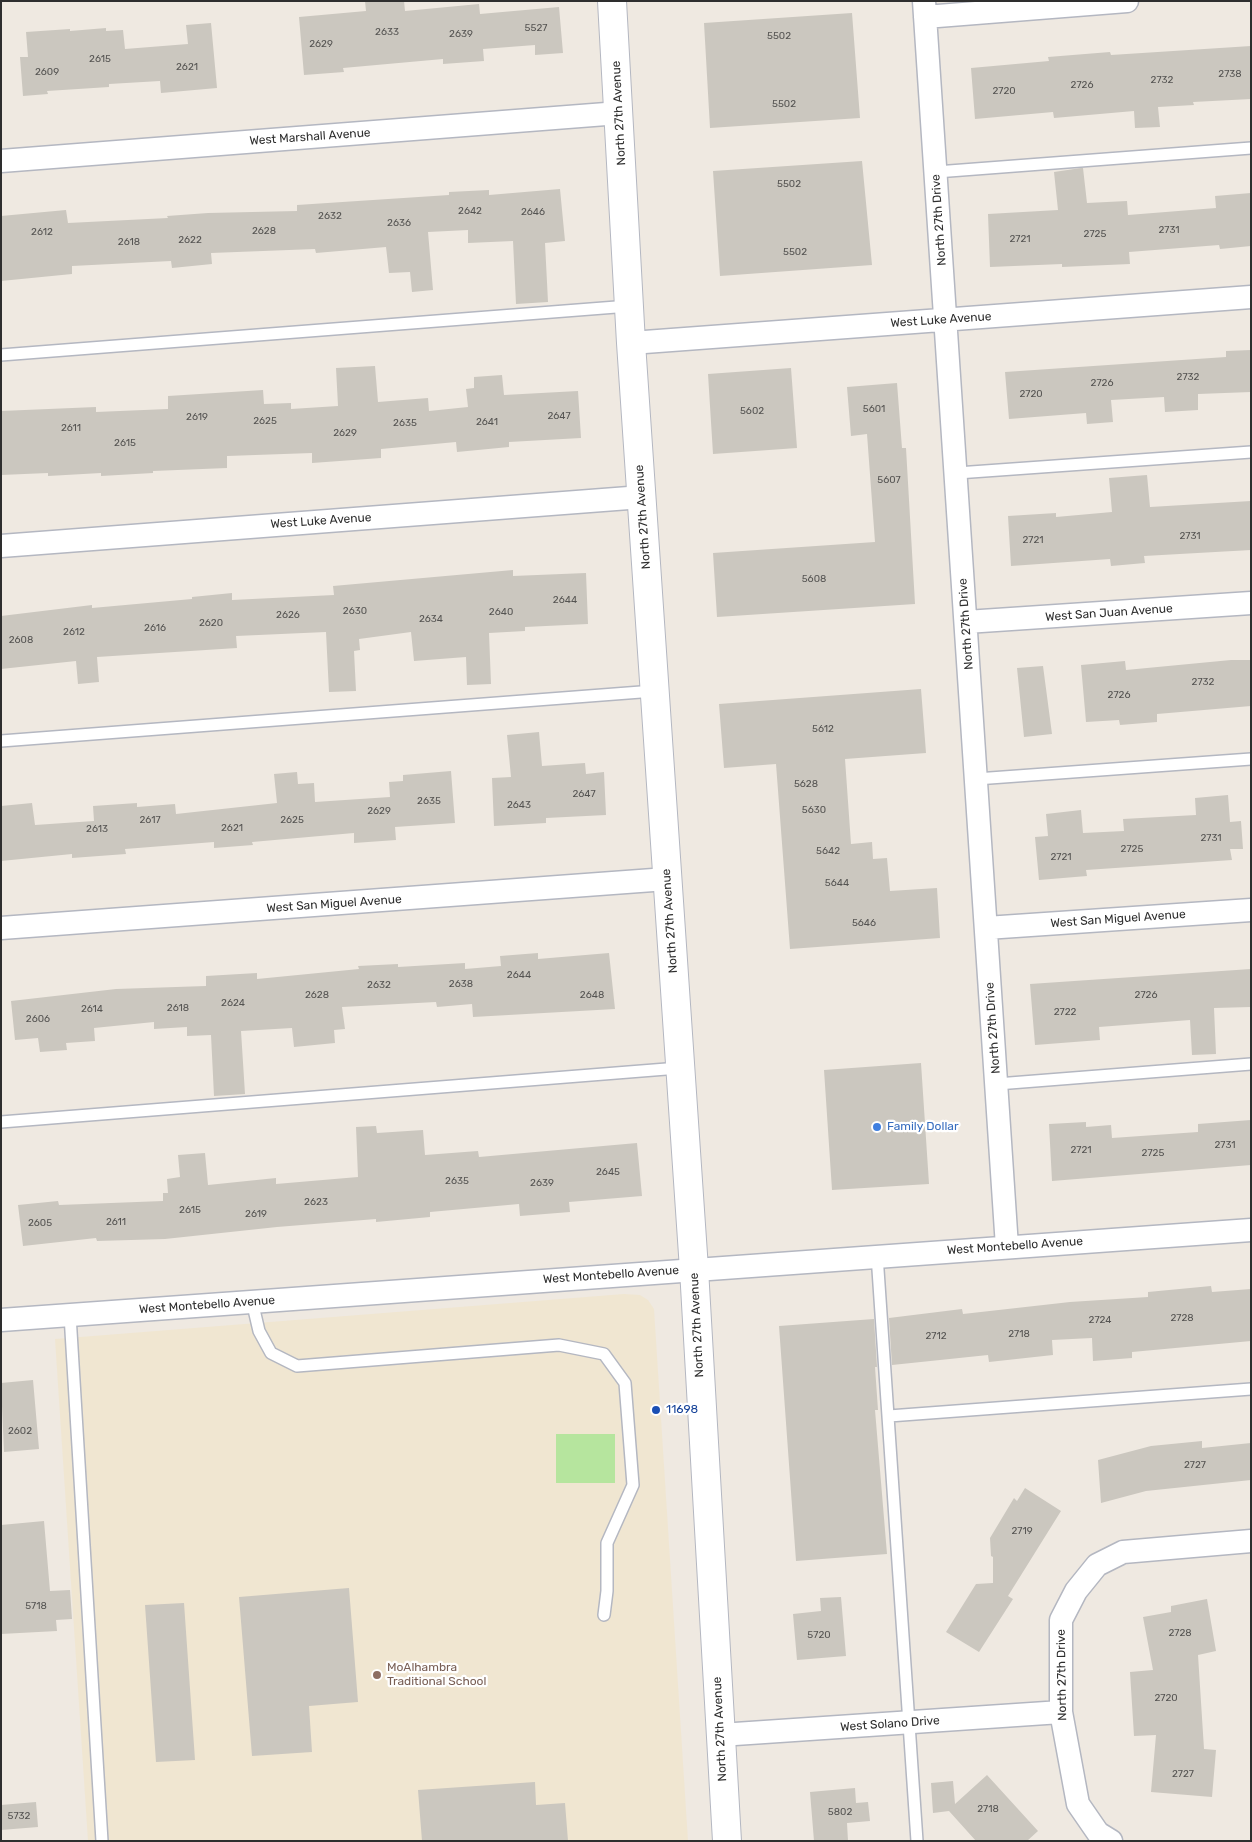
<!DOCTYPE html>
<style>
body{margin:0}
#map{position:relative;width:1252px;height:1842px;overflow:hidden;background:#efe9e1;font-family:Rubik,sans-serif}
canvas{display:block}
.frame{position:absolute;inset:0;border:2px solid #2e2e2e;pointer-events:none}
</style>
<div id="map">
<canvas width="1252" height="1842"></canvas>
<div class="frame"></div>
</div>
<script>
const g = document.querySelector('canvas').getContext('2d');
g.lineJoin = 'round';
function fillPath(path, color) { g.fillStyle = color; g.fill(path, 'evenodd'); }
const poly = rows => new Path2D(rows.map(r => 'M' + r).join(''));
function strokePath(path, color, width, dash) { g.strokeStyle = color; g.lineWidth = width; g.lineCap = dash ? 'butt' : 'round'; g.setLineDash(dash || []); g.stroke(path); }
function drawText(font, color, halo, rows, align = 'center') {
  g.font = font + ' Rubik,sans-serif'; g.lineWidth = 4.5; g.setLineDash([]); g.textBaseline = 'middle'; g.strokeStyle = halo; g.fillStyle = color; for (const [text, x, y, turn = 0] of rows) {
    g.save(); g.translate(x, y); g.rotate((+turn || 0) * Math.PI / 180); g.textAlign = isNaN(turn) ? turn : align; if (halo) g.strokeText(text, 0, 0); g.fillText(text, 0, 0); g.restore();
  }
}
fillPath(poly([
 [624,1294,640,1295,648,1300,654,1309,688,1841,88,1841,55,1339]
]), '#f0e6d1');
fillPath(poly([
 [556,1434,615,1434,615,1483,556,1483]
]), '#b6e59e');
fillPath(poly([
 [365,1,404,1,405,11,479,4,480,14,559,7,563,53,535,55,535,45,483,49,484,61,443,64,443,59,343,68,344,72,304,75,299,17,366,11],
 [852,13,860,118,710,128,704,23],
 [211,23,217,88,161,93,160,81,109,84,109,87,47,91,48,94,23,96,20,57,28,57,26,32,70,29,70,31,106,28,106,31,123,30,125,49,188,44,186,25],
 [1251,46,1251,99,1193,102,1194,105,1158,107,1160,127,1135,128,1134,111,1054,118,1053,112,975,119,971,68,1049,61,1048,57,1110,52,1111,55],
 [862,161,872,265,720,276,713,171],
 [1081,168,1083,168,1087,203,1127,201,1128,215,1216,208,1215,196,1251,193,1251,246,1220,249,1219,245,1129,252,1130,264,1062,267,1062,264,990,267,988,214,1058,210,1054,172],
 [560,189,565,241,545,243,548,302,516,304,513,241,468,243,468,230,428,232,433,290,412,292,410,272,389,273,386,247,316,253,315,249,211,253,212,264,172,268,171,261,72,266,72,274,1,281,1,216,66,210,68,223,168,218,167,216,208,213,297,211,297,205,449,195,449,192,489,190,489,195],
 [1251,350,1251,392,1198,394,1198,410,1165,412,1164,397,1111,400,1113,422,1087,424,1086,413,1009,419,1005,372,1226,357,1226,351],
 [375,366,378,402,428,398,429,411,468,407,466,389,474,388,474,377,502,375,504,395,578,391,581,438,509,442,509,447,457,452,456,442,381,449,381,458,312,463,312,453,227,456,227,468,153,471,153,473,101,476,101,473,48,476,48,473,1,475,1,411,96,407,96,412,168,409,168,396,263,390,264,404,291,403,291,409,338,406,336,368],
 [791,368,797,448,713,454,708,374],
 [897,383,902,448,906,448,915,604,717,617,713,553,875,542,867,434,851,436,847,387],
 [1147,475,1150,507,1251,501,1251,550,1144,556,1145,563,1111,566,1110,559,1011,566,1008,516,1056,513,1056,517,1112,512,1109,478],
 [513,570,513,576,586,573,588,624,525,627,525,631,489,633,491,684,467,685,466,657,414,661,411,632,359,639,360,650,354,651,356,691,329,692,326,632,236,636,237,648,97,657,99,682,78,684,76,661,1,669,1,616,92,605,92,608,192,599,192,597,232,593,232,600,334,595,333,586],
 [1231,660,1251,660,1251,706,1157,714,1157,722,1120,725,1119,720,1086,722,1081,665,1125,661,1126,670],
 [1043,666,1052,734,1024,737,1017,668],
 [921,689,926,753,845,759,851,844,872,842,873,859,887,858,890,891,937,888,940,938,790,949,776,764,724,768,719,704],
 [539,732,542,766,585,763,586,774,604,772,606,815,546,818,546,823,494,826,492,778,511,777,507,735],
 [451,771,455,823,395,827,396,840,354,843,354,833,252,842,253,845,214,848,214,842,125,849,126,854,72,858,72,854,1,861,1,806,32,803,35,825,94,821,93,806,137,803,137,807,175,804,176,814,277,803,274,774,297,772,298,784,314,783,315,802,390,797,389,782,403,781,403,775],
 [1228,795,1230,822,1241,821,1243,849,1230,849,1232,860,1086,870,1087,876,1039,880,1035,837,1048,836,1046,814,1081,810,1083,833,1124,831,1123,819,1196,815,1195,798],
 [538,953,538,959,609,953,615,1009,473,1017,472,1004,437,1007,436,1002,342,1007,345,1029,334,1030,335,1043,294,1047,292,1028,241,1031,245,1094,214,1096,211,1035,187,1036,187,1027,154,1029,154,1022,94,1028,95,1041,66,1043,67,1050,40,1052,38,1038,15,1040,11,1001,116,989,206,986,206,976,257,973,257,979,359,969,358,966,398,964,398,967,465,963,465,969,501,966,500,956],
 [1251,969,1251,1007,1214,1008,1216,1054,1192,1055,1190,1020,1099,1027,1100,1040,1035,1045,1030,984],
 [921,1063,929,1184,832,1190,824,1070],
 [1251,1120,1251,1165,1052,1181,1049,1124,1086,1122,1086,1127,1111,1125,1112,1138,1198,1132,1198,1124],
 [376,1126,377,1133,423,1130,425,1155,478,1151,479,1157,637,1143,642,1196,569,1202,570,1212,520,1216,519,1204,430,1212,430,1217,376,1222,376,1219,277,1227,165,1239,97,1241,96,1238,23,1246,18,1205,58,1201,59,1205,163,1201,163,1193,168,1193,167,1179,180,1177,178,1155,205,1153,208,1185,276,1178,276,1184,358,1177,356,1127],
 [1211,1286,1212,1292,1251,1289,1251,1341,1132,1352,1132,1358,1093,1361,1092,1338,1052,1340,1053,1355,989,1362,988,1355,892,1365,889,1318,962,1309,963,1314,1070,1302,1148,1297,1148,1292],
 [874,1319,877,1367,875,1367,878,1410,875,1410,887,1554,796,1561,779,1326],
 [33,1380,39,1449,4,1452,1,1383],
 [1202,1441,1202,1448,1251,1443,1251,1480,1146,1491,1101,1503,1098,1460,1151,1446],
 [1025,1488,1061,1511,1008,1596,1013,1599,979,1652,946,1632,976,1584,993,1583,993,1557,991,1556,990,1538,1014,1498,1017,1501],
 [44,1521,50,1591,70,1590,72,1619,56,1620,57,1631,1,1634,1,1525],
 [349,1588,358,1702,309,1706,312,1752,252,1756,239,1597],
 [841,1597,846,1656,797,1660,793,1614,821,1611,820,1598],
 [1207,1599,1216,1651,1198,1655,1204,1749,1216,1750,1212,1797,1151,1792,1156,1735,1134,1736,1130,1672,1153,1670,1143,1617,1171,1612,1171,1606],
 [184,1603,195,1760,156,1762,145,1605],
 [987,1775,1038,1831,1027,1841,976,1841,949,1811,933,1813,931,1783,953,1781,955,1804],
 [535,1782,536,1805,565,1803,568,1841,422,1841,418,1790],
 [855,1788,856,1803,868,1802,870,1821,847,1823,848,1841,814,1841,810,1792],
 [36,1802,38,1827,1,1830,1,1805]
]), '#cbc7bf');
const service = poly([
 [936,172,1251,148],
 [1,355,629,306],
 [957,473,1251,452],
 [1,741,654,691],
 [976,779,1251,759],
 [997,1084,1251,1064],
 [1,1122,679,1068],
 [877,1255,917,1841],
 [252,1301,259,1331,271,1353,297,1366,559,1345,604,1354,625,1383,633,1485,607,1543,607,1591,604,1615],
 [70,1315,102,1841],
 [889,1416,1251,1389]
]);
const minor = poly([
 [924,1,1007,1247],
 [925,17,1127,1],
 [1,161,619,113],
 [631,343,1251,297],
 [1,546,642,497],
 [966,622,1251,603],
 [1,928,667,879],
 [986,928,1251,910],
 [1,1320,1251,1230],
 [720,1735,1061,1712],
 [1111,1841,1098,1833,1078,1804,1061,1712,1061,1620,1076,1591,1097,1565,1123,1552,1251,1541]
]);
const secondary = poly([
 [612,1,631,343,694,1269,727,1841]
]);
strokePath(service, '#b4b7c1', 14);
strokePath(minor, '#b4b7c1', 25);
strokePath(secondary, '#b4b7c1', 30);
strokePath(service, '#fff', 11);
strokePath(minor, '#fff', 22);
strokePath(secondary, '#fff', 28);
for (const [x, y, r, color] of [
 [877,1127,5,"#3f7fe0"],
 [656,1410,5,"#1a4fb4"],
 [377,1675,5,"#8d6e63"]
]) { const dot = new Path2D(); dot.arc(x, y, r, 0, 2 * Math.PI); g.fillStyle = color; g.fill(dot); strokePath(dot, '#fff', 2); }
drawText('10px', '#555452', null, [
 ["5527",536,28],
 ["2633",387,32],
 ["2639",461,34],
 ["5502",779,36],
 ["2629",321,44],
 ["2615",100,59],
 ["2621",187,67],
 ["2609",47,72],
 ["2738",1230,74],
 ["2732",1162,80],
 ["2726",1082,85],
 ["2720",1004,91],
 ["5502",784,104],
 ["5502",789,184],
 ["2642",470,211],
 ["2646",533,212],
 ["2632",330,216],
 ["2636",399,223],
 ["2731",1169,230],
 ["2628",264,231],
 ["2612",42,232],
 ["2725",1095,234],
 ["2721",1020,239],
 ["2622",190,240],
 ["2618",129,242],
 ["5502",795,252],
 ["2732",1188,377],
 ["2726",1102,383],
 ["2720",1031,394],
 ["5601",874,409],
 ["5602",752,411],
 ["2647",559,416],
 ["2619",197,417],
 ["2625",265,421],
 ["2641",487,422],
 ["2635",405,423],
 ["2611",71,428],
 ["2629",345,433],
 ["2615",125,443],
 ["5607",889,480],
 ["2731",1190,536],
 ["2721",1033,540],
 ["5608",814,579],
 ["2644",565,600],
 ["2630",355,611],
 ["2640",501,612],
 ["2626",288,615],
 ["2634",431,619],
 ["2620",211,623],
 ["2616",155,628],
 ["2612",74,632],
 ["2608",21,640],
 ["2732",1203,682],
 ["2726",1119,695],
 ["5612",823,729],
 ["5628",806,784],
 ["2647",584,794],
 ["2635",429,801],
 ["2643",519,805],
 ["5630",814,810],
 ["2629",379,811],
 ["2617",150,820],
 ["2625",292,820],
 ["2621",232,828],
 ["2613",97,829],
 ["2731",1211,838],
 ["2725",1132,849],
 ["5642",828,851],
 ["2721",1061,857],
 ["5644",837,883],
 ["5646",864,923],
 ["2644",519,975],
 ["2638",461,984],
 ["2632",379,985],
 ["2628",317,995],
 ["2648",592,995],
 ["2726",1146,995],
 ["2624",233,1003],
 ["2618",178,1008],
 ["2614",92,1009],
 ["2722",1065,1012],
 ["2606",38,1019],
 ["2731",1225,1145],
 ["2721",1081,1150],
 ["2725",1153,1153],
 ["2645",608,1172],
 ["2635",457,1181],
 ["2639",542,1183],
 ["2623",316,1202],
 ["2615",190,1210],
 ["2619",256,1214],
 ["2611",116,1222],
 ["2605",40,1223],
 ["2728",1182,1318],
 ["2724",1100,1320],
 ["2718",1019,1334],
 ["2712",936,1336],
 ["2602",20,1431],
 ["2727",1195,1465],
 ["2719",1022,1531],
 ["5718",36,1606],
 ["2728",1180,1633],
 ["5720",819,1635],
 ["2720",1166,1698],
 ["2727",1183,1774],
 ["2718",988,1809],
 ["5802",840,1812],
 ["5732",19,1816]
]);
drawText('12px', '#2e2e2e', '#fff', [
 ["North 27th Avenue",619,113,-93],
 ["West Marshall Avenue",310,137,-4],
 ["North 27th Drive",939,220,-94],
 ["West Luke Avenue",941,320,-4],
 ["North 27th Avenue",643,517,-94],
 ["West Luke Avenue",321,521,-4],
 ["West San Juan Avenue",1109,613,-4],
 ["North 27th Drive",966,624,-94],
 ["West San Miguel Avenue",334,904,-4],
 ["West San Miguel Avenue",1118,919,-4],
 ["North 27th Avenue",670,921,-94],
 ["North 27th Drive",993,1028,-94],
 ["West Montebello Avenue",1015,1246,-4],
 ["West Montebello Avenue",611,1275,-4],
 ["West Montebello Avenue",207,1305,-4],
 ["North 27th Avenue",697,1325,-93],
 ["North 27th Drive",1062,1675,-91],
 ["West Solano Drive",890,1724,-4],
 ["North 27th Avenue",720,1729,-93]
]);
drawText('12px', '#366cbe', '#fff', [
 ["Family Dollar",887,1127]
], 'left');
drawText('12px', '#164399', '#fff', [
 ["11698",666,1410]
], 'left');
drawText('12px', '#785e54', '#fff', [
 ["MoAlhambra",387,1668],
 ["Traditional School",387,1682]
], 'left');
</script>
